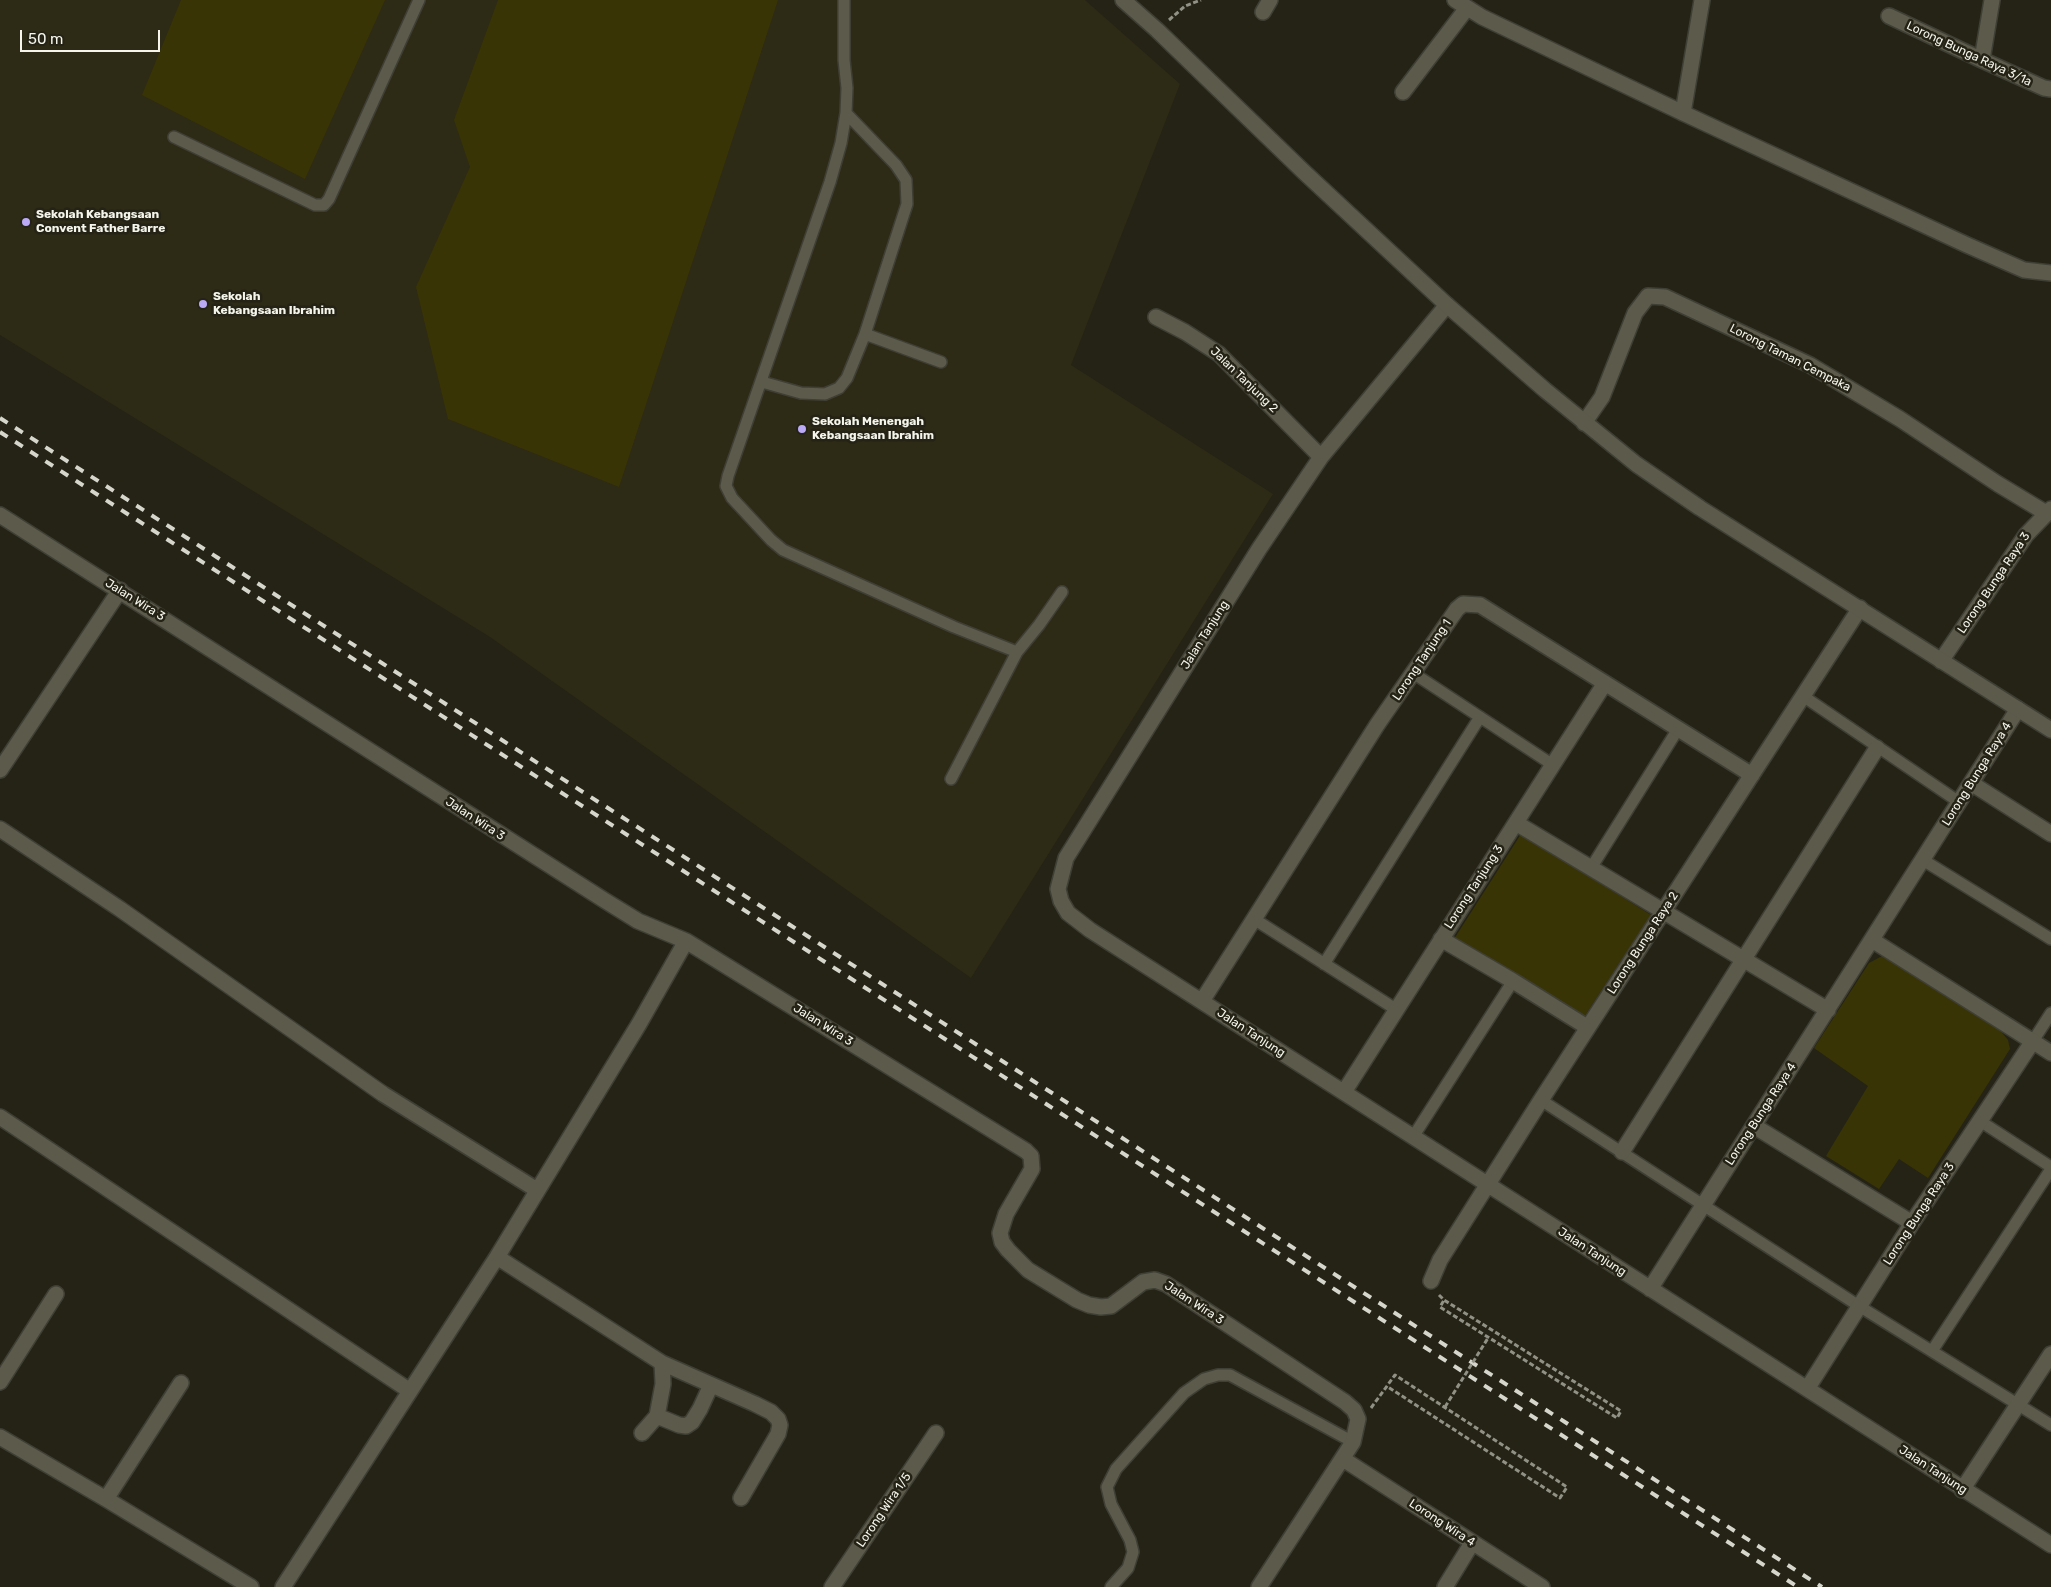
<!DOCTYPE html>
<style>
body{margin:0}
#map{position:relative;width:2051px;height:1587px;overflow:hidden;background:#242315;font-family:Rubik,sans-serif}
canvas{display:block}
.scale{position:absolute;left:20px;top:30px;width:140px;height:22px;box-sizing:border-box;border:2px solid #f6f5ec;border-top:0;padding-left:6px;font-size:15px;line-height:18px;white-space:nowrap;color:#f6f5ec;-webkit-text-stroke:4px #242315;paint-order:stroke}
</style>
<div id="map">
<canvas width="2051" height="1587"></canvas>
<div class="scale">50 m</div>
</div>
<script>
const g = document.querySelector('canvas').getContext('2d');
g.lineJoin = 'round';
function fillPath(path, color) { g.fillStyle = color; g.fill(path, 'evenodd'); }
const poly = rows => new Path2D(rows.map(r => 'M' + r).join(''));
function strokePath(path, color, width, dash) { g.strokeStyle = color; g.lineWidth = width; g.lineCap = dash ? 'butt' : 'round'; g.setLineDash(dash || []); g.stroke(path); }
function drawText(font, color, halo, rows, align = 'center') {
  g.font = font + ' Rubik,sans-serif'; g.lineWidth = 5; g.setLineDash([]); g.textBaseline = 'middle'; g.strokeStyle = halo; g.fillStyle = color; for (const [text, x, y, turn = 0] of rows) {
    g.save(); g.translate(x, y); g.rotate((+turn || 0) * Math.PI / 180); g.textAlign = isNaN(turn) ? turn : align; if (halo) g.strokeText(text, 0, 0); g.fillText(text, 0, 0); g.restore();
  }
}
fillPath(poly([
 [0,0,1085,0,1180,84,1071,365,1273,494,971,978,490,637,0,335]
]), '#2d2a16');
fillPath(poly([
 [181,0,385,0,305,179,142,95],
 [498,0,778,0,619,487,448,419,416,287,470,167,454,120],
 [1521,834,1651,915,1584,1017,1454,939],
 [1882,956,1889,958,1998,1028,2008,1040,2010,1049,1928,1178,1899,1159,1879,1189,1826,1156,1868,1086,1814,1048,1869,963]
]), '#393405');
const lane = poly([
 [844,0,844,60,847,88,846,113,841,143,830,182,728,476,726,486,732,498,771,540,783,550,954,627,1017,652],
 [174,137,315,205,324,205,329,199,419,0],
 [865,334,941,362],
 [762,382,801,393,825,394,839,388,847,378,865,334,907,204,906,180,896,165,846,113],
 [1413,673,1553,765],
 [1803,696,1959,802],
 [951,779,1017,652,1039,625,1062,592],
 [1923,860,2051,939],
 [1591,868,1678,729],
 [1254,919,1397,1010],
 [1324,964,1480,717],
 [2033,1041,2051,1013],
 [1541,1100,1859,1306,2051,1425],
 [1980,1121,2051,1167],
 [1413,1137,1513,981],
 [1932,1351,2051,1169],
 [1111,1587,1128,1568,1133,1552,1130,1540,1111,1504,1107,1487,1116,1469,1184,1393,1204,1379,1218,1375,1230,1375,1353,1442]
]);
const street = poly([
 [1455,0,1482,17,1683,113,1967,245,2024,270,2051,273],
 [1263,12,1270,0],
 [1889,16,1982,60,2044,88,2051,89],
 [1982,60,1992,0],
 [1403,92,1467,8],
 [1683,113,1702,0],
 [1447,305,1321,457,1259,549,1066,858,1058,889,1061,901,1068,913,1090,930,2051,1545],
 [1156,317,1185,332,1219,354,1321,457],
 [1584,423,1602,397,1635,313,1648,296,1665,297,1810,365,1900,419,1998,484,2046,513],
 [0,515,604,900,638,921,686,941,1026,1151,1031,1156,1032,1169,1006,1214,1000,1233,1002,1242,1008,1250,1028,1270,1077,1300,1089,1305,1101,1307,1111,1306,1143,1282,1155,1280,1166,1284,1345,1402,1354,1410,1358,1419,1353,1442,1259,1587],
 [1941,661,2026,535,2051,509],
 [0,770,120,590],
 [1971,783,2051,834],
 [1516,823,1828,1010],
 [0,829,120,909,383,1094,537,1190],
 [1441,939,1513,981,1587,1027],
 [1872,940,2051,1053],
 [1202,1001,1377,725,1457,609,1463,604,1480,605,1752,775],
 [1344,1092,1605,683],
 [0,1117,410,1391],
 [1754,1126,1912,1223],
 [1622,1152,1877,748],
 [497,1257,662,1363,755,1404,771,1412,778,1419,780,1425,778,1434,741,1498],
 [1431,1281,1440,1260,1541,1100,1860,608],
 [1650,1289,2018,709],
 [0,1382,56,1294],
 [1807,1389,1912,1223,2033,1041],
 [657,1416,679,1425,686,1426,692,1422,700,1409,711,1385],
 [642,1433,657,1416,663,1384,662,1363],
 [0,1437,106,1499,251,1587],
 [1343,1459,1542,1587],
 [1962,1490,2051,1354],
 [106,1499,181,1383],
 [283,1587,497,1257,639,1024,686,941],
 [832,1587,936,1433],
 [1445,1587,1472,1543]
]);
const secondary = poly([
 [1123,0,1157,30,1304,172,1447,305,1545,390,1636,464,1700,508,2051,730]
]);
strokePath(lane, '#403f35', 14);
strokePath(street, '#403f35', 18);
strokePath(secondary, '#403f35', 18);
strokePath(poly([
 [1169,20,1185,6,1201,0],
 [1439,1295,1444,1300,1621,1411,1617,1418,1440,1307,1444,1300],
 [1371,1408,1395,1375,1567,1487,1560,1498,1388,1387]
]), '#929186', 3, [5, 2.5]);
strokePath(lane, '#5b5a4b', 11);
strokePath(street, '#5b5a4b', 15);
strokePath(secondary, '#5b5a4b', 15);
strokePath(poly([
 [0,418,1822,1587],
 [0,432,1798,1587]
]), '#d7d6cc', 4, [9, 9]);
strokePath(poly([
 [1445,1407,1488,1338]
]), '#929186', 3, [5, 2.5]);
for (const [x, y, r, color] of [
 [26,222,5,"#bcaaf6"],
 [203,304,5,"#bcaaf6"],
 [802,429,5,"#bcaaf6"]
]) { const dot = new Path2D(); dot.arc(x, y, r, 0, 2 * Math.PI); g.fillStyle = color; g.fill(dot); strokePath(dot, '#242315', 2); }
drawText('12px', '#f6f5ec', '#242315', [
 ["Lorong Bunga Raya 3/1a",1969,54,25],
 ["Lorong Taman Cempaka",1790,358,27],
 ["Jalan Tanjung 2",1244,380,44],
 ["Lorong Bunga Raya 3",1994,583,-56],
 ["Jalan Wira 3",135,600,32],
 ["Jalan Tanjung",1205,635,-58],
 ["Lorong Tanjung 1",1422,660,-56],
 ["Lorong Bunga Raya 4",1977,774,-58],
 ["Jalan Wira 3",475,819,33],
 ["Lorong Tanjung 3",1474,887,-57],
 ["Lorong Bunga Raya 2",1643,943,-57],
 ["Jalan Wira 3",823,1025,32],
 ["Jalan Tanjung",1251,1033,33],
 ["Lorong Bunga Raya 4",1761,1114,-57],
 ["Lorong Bunga Raya 3",1919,1214,-57],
 ["Jalan Tanjung",1592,1252,33],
 ["Jalan Wira 3",1194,1303,33],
 ["Jalan Tanjung",1933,1470,33],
 ["Lorong Wira 1/5",884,1510,-56],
 ["Lorong Wira 4",1442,1523,33]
]);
drawText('bold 12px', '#f6f5ec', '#242315', [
 ["Sekolah Kebangsaan",36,215],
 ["Convent Father Barre",36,229],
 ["Sekolah",213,297],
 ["Kebangsaan Ibrahim",213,311],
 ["Sekolah Menengah",812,422],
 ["Kebangsaan Ibrahim",812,436]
], 'left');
</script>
